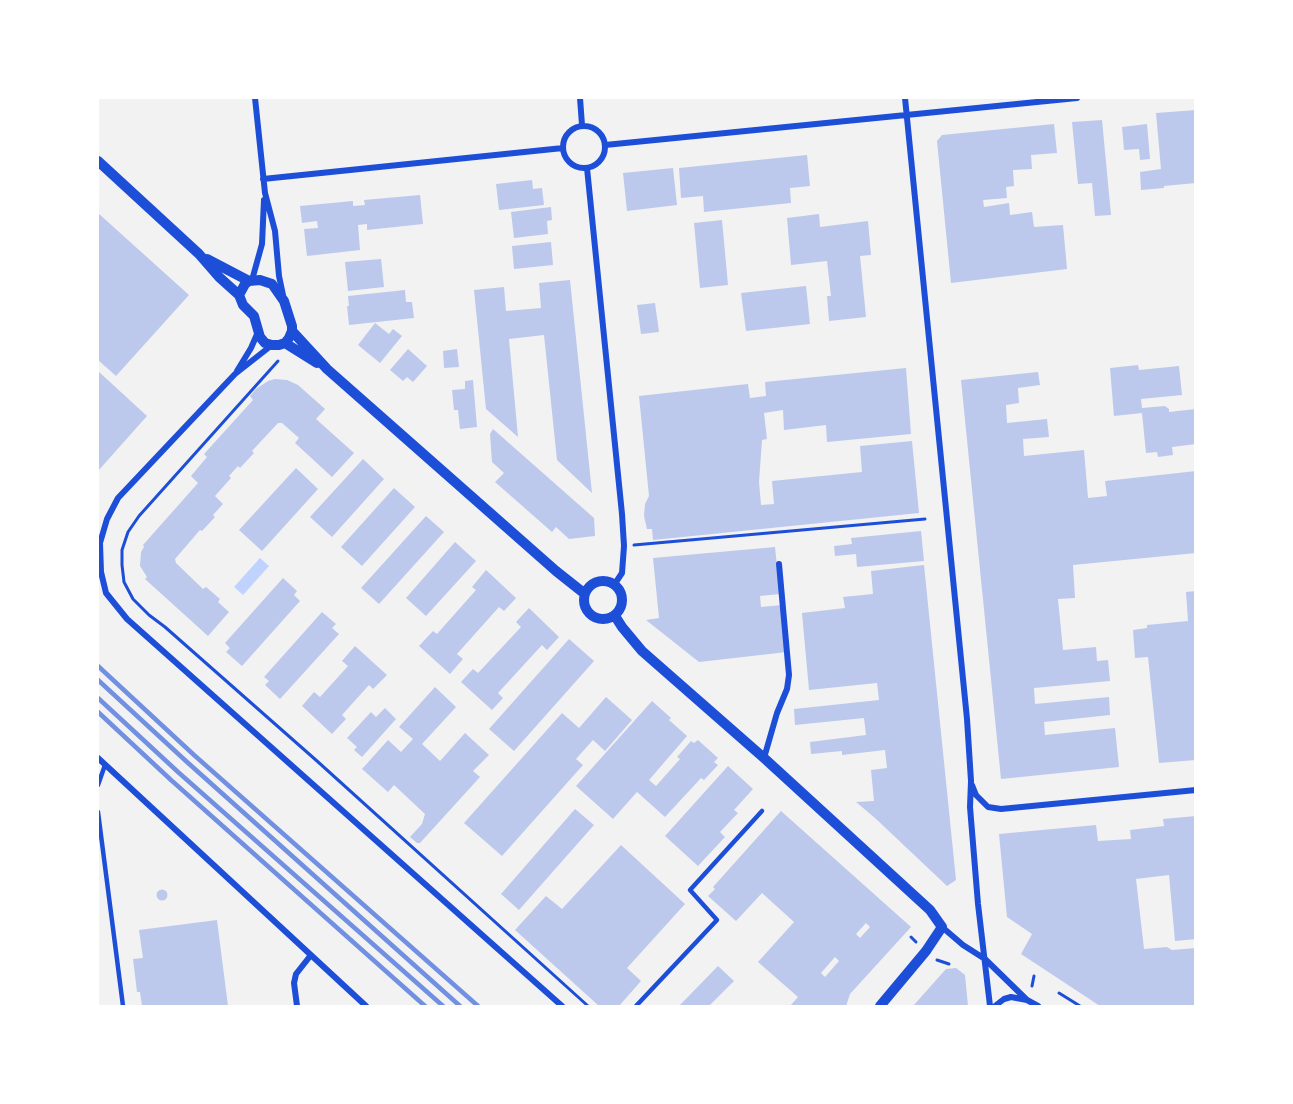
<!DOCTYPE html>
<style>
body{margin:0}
#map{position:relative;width:1293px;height:1104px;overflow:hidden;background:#f2f2f2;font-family:Arial,sans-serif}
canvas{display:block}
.frame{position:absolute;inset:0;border:99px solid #fff;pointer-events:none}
</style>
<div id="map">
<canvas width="1293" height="1104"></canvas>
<div class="frame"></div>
</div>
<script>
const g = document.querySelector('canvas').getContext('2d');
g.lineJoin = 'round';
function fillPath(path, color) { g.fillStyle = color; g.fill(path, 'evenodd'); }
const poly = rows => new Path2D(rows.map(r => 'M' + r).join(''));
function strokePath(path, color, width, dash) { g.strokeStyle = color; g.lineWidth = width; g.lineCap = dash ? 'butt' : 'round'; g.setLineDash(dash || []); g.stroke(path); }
fillPath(poly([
 [260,558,269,566,243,595,234,587]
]), '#bfd3fe');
fillPath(poly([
 [1196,110,1196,183,1164,186,1164,188,1141,190,1140,172,1161,169,1156,113],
 [1102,120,1111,215,1095,216,1092,183,1078,184,1072,122],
 [1054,124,1057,153,1031,155,1032,169,1013,170,1014,186,1006,187,1007,198,983,200,984,207,1009,203,1010,215,1032,212,1034,227,1063,225,1067,269,951,283,937,141,942,135],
 [1147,124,1150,159,1140,160,1139,149,1124,150,1122,127],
 [807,155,810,186,790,188,791,203,704,212,703,196,681,198,679,168],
 [673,168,677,205,627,211,623,173],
 [532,180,533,189,542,188,544,205,499,210,496,184],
 [420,195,423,224,367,230,367,224,358,225,360,250,307,256,304,229,318,228,317,221,302,223,300,206,353,201,353,206,365,205,364,200],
 [551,207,552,220,547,221,548,234,514,238,511,212],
 [98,213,189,295,116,376,98,360],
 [819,214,820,227,868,221,871,255,860,256,866,317,829,321,827,296,831,296,827,261,791,265,787,218],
 [722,220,728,285,700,288,694,223],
 [551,242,553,265,514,269,512,246],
 [381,259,384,287,348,291,345,262],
 [570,280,592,493,557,460,544,335,509,339,518,437,486,409,474,290,504,287,506,311,541,308,539,283],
 [806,286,810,324,746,331,741,293],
 [405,290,406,302,412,302,414,318,349,325,347,306,349,306,348,296],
 [655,303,659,332,641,334,637,305],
 [375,323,389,334,393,329,402,336,380,363,358,345],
 [408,349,427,366,413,382,407,377,403,381,390,370],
 [457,349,459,367,444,368,443,351],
 [1138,365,1139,370,1179,366,1182,395,1141,399,1142,408,1165,406,1169,409,1169,412,1196,409,1196,444,1172,447,1173,455,1158,457,1157,452,1146,453,1142,413,1114,416,1110,368],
 [906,368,911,434,827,442,826,425,784,430,783,410,764,413,767,439,762,440,759,482,761,505,774,504,772,481,862,472,860,446,912,441,919,513,653,540,652,529,647,529,644,516,645,504,649,496,639,396,748,384,750,398,766,396,765,382],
 [98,371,147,416,98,471],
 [1038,372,1040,385,1018,388,1019,403,1006,405,1007,423,1047,419,1049,437,1023,439,1024,456,1084,450,1088,498,1107,496,1105,481,1196,471,1196,553,1073,565,1075,598,1058,599,1063,650,1096,647,1097,661,1108,660,1110,681,1034,688,1035,704,1109,697,1110,715,1044,722,1045,735,1115,728,1119,767,1001,779,961,380],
 [275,379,287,380,298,385,325,409,316,419,354,453,332,477,295,443,299,438,282,423,278,423,252,451,254,453,240,468,238,466,229,476,231,478,215,496,223,504,213,515,215,517,202,531,200,530,175,559,176,563,203,589,206,587,220,599,218,602,229,612,208,636,145,579,147,577,140,566,141,552,144,547,143,545,198,483,191,476,207,457,204,454,253,400,250,396,256,389,268,381],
 [473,380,477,427,460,429,458,410,454,410,452,390,465,389,465,381],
 [493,429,594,518,595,536,569,539,556,527,552,532,495,482,504,473,492,462,490,434],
 [363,459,384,479,332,537,310,517],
 [296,468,318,489,262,551,239,530],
 [394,488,415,507,362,566,341,547],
 [426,516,444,532,379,604,361,588],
 [921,531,924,561,857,567,856,554,835,556,834,546,852,544,851,538],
 [455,542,476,561,426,616,406,598],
 [775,547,780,594,760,596,761,607,782,605,787,652,699,662,646,620,659,618,653,558],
 [924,565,956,880,947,886,875,818,856,802,874,801,871,770,887,768,885,750,842,755,842,751,811,754,810,742,866,735,864,718,795,725,794,709,879,700,877,683,809,690,802,613,845,608,843,597,873,594,871,571],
 [486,570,516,598,504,611,499,607,457,654,463,659,450,674,419,646,433,631,437,634,476,590,472,587],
 [283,578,297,591,294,595,300,601,242,666,226,652,230,648,225,643],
 [1196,591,1196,760,1159,763,1148,657,1135,658,1133,630,1147,628,1147,625,1188,621,1186,592],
 [529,608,559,637,547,650,542,645,498,693,503,698,492,710,461,682,473,669,478,673,521,627,516,622],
 [322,612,336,624,332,628,339,634,280,699,265,685,269,681,264,677],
 [569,639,594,661,514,751,489,729],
 [355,646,387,675,373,689,369,685,342,715,346,719,332,734,302,706,314,692,320,697,348,666,342,661],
 [435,687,456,707,422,744,440,761,465,733,489,755,473,771,480,777,420,843,417,843,410,837,422,824,425,814,394,785,388,792,362,769,388,740,401,752,413,739,399,727],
 [606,697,632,720,605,751,593,740,576,759,583,765,502,856,464,823,562,713,579,728],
 [652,701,671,718,669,720,687,736,649,780,656,786,680,759,677,757,691,741,694,743,698,740,718,758,714,762,718,765,704,780,701,778,665,817,637,792,613,819,576,786],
 [385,708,396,719,362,757,354,750,357,747,347,738,371,712,376,717],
 [728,766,753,789,734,810,738,813,720,832,725,837,698,866,665,836],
 [575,809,594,825,519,910,501,894],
 [781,811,911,927,850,994,846,1006,790,1006,798,997,758,962,794,922,762,893,736,921,708,896,715,889,713,887],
 [866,923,870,927,860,938,856,934],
 [835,957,839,961,825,977,821,973],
 [1196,816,1196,939,1175,941,1169,875,1136,879,1144,949,1167,947,1172,950,1196,948,1196,1006,1100,1006,1021,954,1032,934,1007,917,999,834,1096,825,1098,841,1131,839,1130,830,1164,826,1163,819],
 [621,845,685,904,627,968,641,981,619,1006,599,1006,515,930,546,896,562,909],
 '156.5 895a5.5 5.5 0 1 1 11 0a5.5 5.5 0 1 1-11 0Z',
 [217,920,228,1006,142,1006,140,992,137,992,133,959,143,958,139,930],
 [718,966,734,981,709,1006,679,1006],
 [956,968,965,975,968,1006,913,1006,946,969]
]), '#bdc9ec');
strokePath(poly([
 [278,361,139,516,128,532,122,550,122,565,124,582,133,599,149,615,165,627,317,761,588,1006],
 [634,545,925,519],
 [911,937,916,942],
 [937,960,949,964],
 [1032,986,1034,976],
 [1059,993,1080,1006]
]), '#1d4ed8', 3);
strokePath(poly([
 [98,785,105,765],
 [98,812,123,1006],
 [636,1006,717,920,690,890,762,811]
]), '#1d4ed8', 4.5);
strokePath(poly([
 [255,98,265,193,275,231,279,276,283,295],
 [580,98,582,125],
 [905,98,967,719,971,781,970,807,978,904,990,1006],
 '563 147a21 21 0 1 1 42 0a21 21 0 1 1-42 0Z',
 [605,145,1077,98],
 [587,168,622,514,624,546,622,573,614,585],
 [263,179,563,148],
 [252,280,262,244,264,200],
 [272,345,235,374,118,498,107,519,100,543,101,572,106,593,127,619,562,1006],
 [237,371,251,348,258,332],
 [98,758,366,1006],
 [764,758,777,713,787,689,789,675,779,564],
 [972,785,976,795,988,807,1001,809,1196,790],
 [942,927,963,945,985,959,1027,1000,1038,1006],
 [297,1006,294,983,296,974,311,955],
 [995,1006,1004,999,1011,997,1027,1000]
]), '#1d4ed8', 6);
strokePath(poly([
 [98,161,199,254,219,277,239,295],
 [207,259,249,281],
 [260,280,272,284,279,294,284,301,292,326,292,331,289,338,285,343,279,345,272,345,265,343,260,337,254,316,243,305,239,295,245,284,249,281,260,280],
 [292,331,327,369,556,571,585,594],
 [285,343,317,363],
 '584 600a19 19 0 1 1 38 0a19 19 0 1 1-38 0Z',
 [615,616,622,627,642,651,764,758,930,910,942,927,926,951,880,1006]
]), '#1d4ed8', 10);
strokePath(poly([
 [98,666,194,755,478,1006],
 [98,680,187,762,460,1006],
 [98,698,178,772,443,1006],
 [98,712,171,780,425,1006]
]), '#7290e2', 4.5);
</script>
